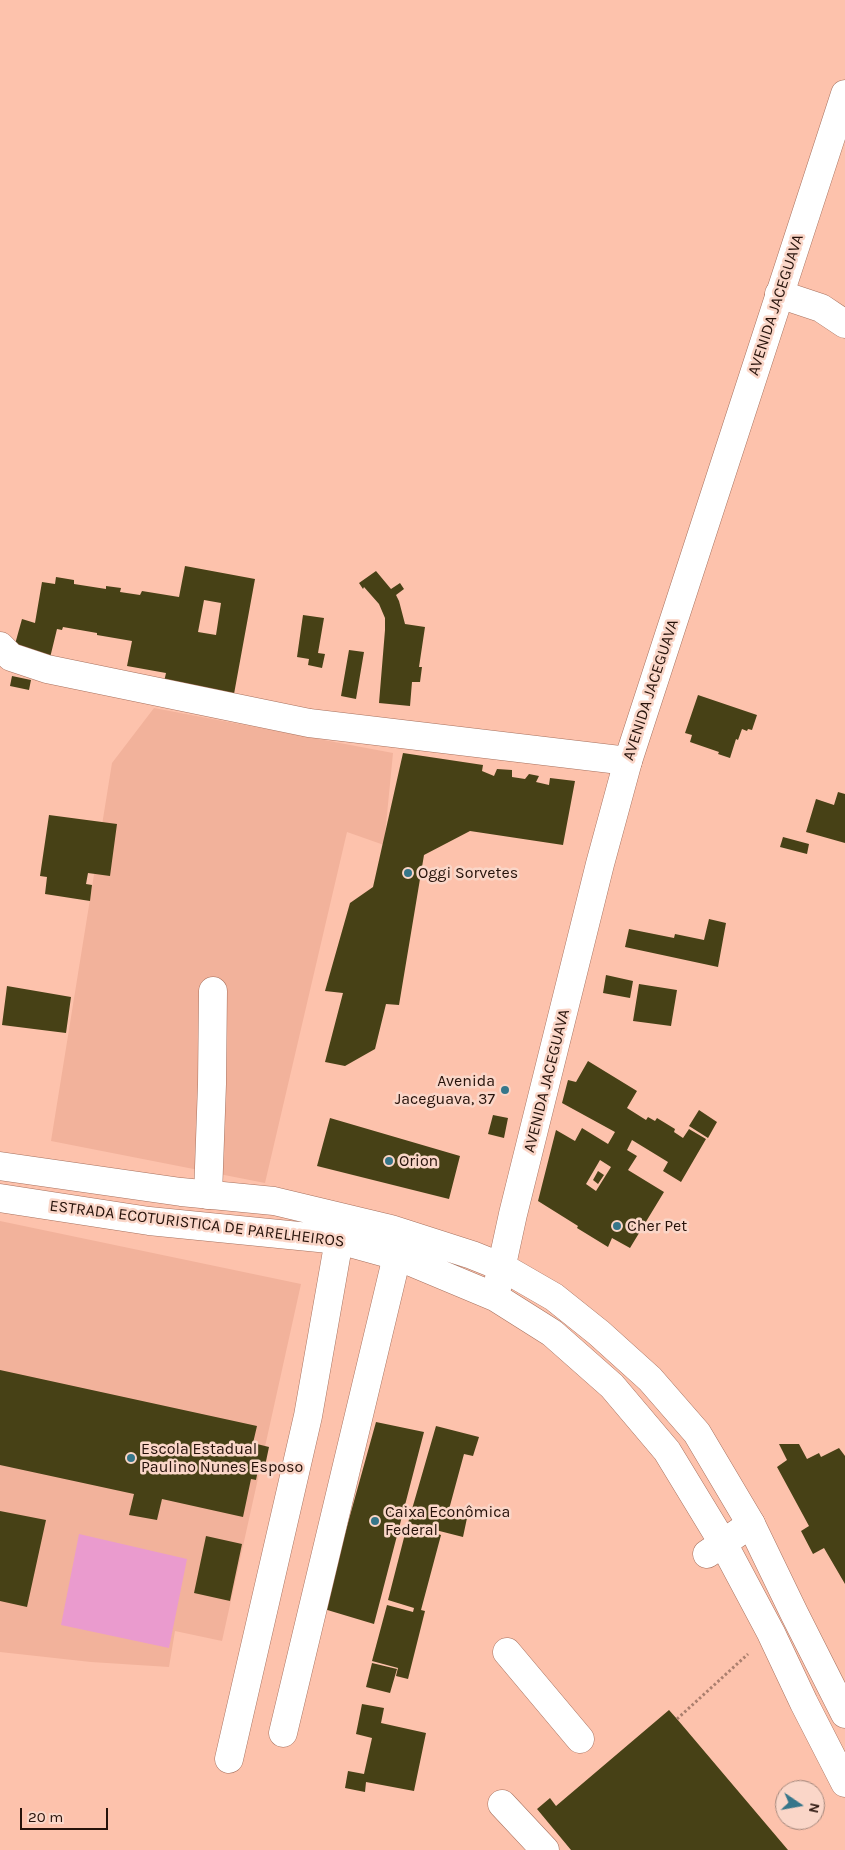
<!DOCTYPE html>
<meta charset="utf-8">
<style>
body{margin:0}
#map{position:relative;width:845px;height:1850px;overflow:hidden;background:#fdc2ac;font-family:Karla,sans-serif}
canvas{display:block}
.north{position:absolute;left:775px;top:1780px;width:50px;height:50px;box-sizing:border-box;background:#fad6c8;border:1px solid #a5887c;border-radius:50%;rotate:102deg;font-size:14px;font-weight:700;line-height:20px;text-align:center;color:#26120a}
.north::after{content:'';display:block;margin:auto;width:18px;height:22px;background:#36768a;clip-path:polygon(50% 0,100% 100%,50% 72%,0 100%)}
.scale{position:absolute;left:20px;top:1808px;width:88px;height:22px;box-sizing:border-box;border:2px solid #26120a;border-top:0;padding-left:6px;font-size:15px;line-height:18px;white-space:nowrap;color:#26120a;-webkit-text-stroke:4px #fad6c8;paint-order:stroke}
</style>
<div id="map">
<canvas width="845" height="1850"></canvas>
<div class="north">N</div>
<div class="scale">20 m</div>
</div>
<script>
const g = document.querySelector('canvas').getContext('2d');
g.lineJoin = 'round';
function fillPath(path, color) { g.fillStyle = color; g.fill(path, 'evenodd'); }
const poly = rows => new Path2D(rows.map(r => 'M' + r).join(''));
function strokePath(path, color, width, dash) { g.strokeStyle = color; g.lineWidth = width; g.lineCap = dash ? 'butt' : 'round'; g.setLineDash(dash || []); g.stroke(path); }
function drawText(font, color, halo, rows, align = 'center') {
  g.font = font + ' Karla,sans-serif'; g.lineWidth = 5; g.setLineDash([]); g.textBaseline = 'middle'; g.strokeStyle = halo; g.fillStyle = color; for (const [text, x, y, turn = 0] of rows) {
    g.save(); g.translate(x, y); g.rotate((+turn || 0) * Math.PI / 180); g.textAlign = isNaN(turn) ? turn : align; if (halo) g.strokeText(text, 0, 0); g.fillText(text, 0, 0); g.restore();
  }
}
fillPath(poly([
 [154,708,393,753,384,845,347,832,265,1183,51,1141,112,763],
 [0,1221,301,1284,222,1641,175,1631,169,1667,91,1662,0,1652]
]), '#f2b29b');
fillPath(poly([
 [79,1534,187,1559,169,1648,61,1625]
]), '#ea9bce');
fillPath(poly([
 [185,566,255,579,234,694,164,682,166,673,127,666,132,641,97,635,97,633,63,627,62,630,57,629,48,666,12,655,22,619,35,623,42,582,55,584,56,577,74,580,74,584,106,589,106,586,121,588,120,592,140,595,142,591,179,597],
 [204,600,221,603,216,635,198,632],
 [376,571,391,589,400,583,404,589,396,595,399,601,405,624,425,627,419,667,422,667,420,682,412,682,410,706,379,703,385,630,385,618,379,604,364,587,363,589,359,583],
 [303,615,324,618,318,653,325,654,322,668,308,665,309,659,297,657],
 [349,650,364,652,356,699,341,696],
 [12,676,31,680,29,690,10,686],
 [698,695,757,715,752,730,748,729,747,731,742,729,738,740,736,739,730,758,718,754,719,752,690,742,692,735,685,733],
 [403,753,483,765,482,771,494,776,497,769,512,770,512,777,525,779,529,774,539,776,536,782,549,785,550,778,575,781,563,845,470,831,424,855,399,1005,386,1004,375,1049,345,1066,325,1062,343,993,325,991,350,903,373,887],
 [838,792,845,794,845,843,806,832,816,799,834,805],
 [49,815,117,824,110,876,88,873,86,884,92,885,90,901,45,894,47,877,40,876],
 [783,837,809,844,807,854,780,847],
 [709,919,726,923,718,967,625,947,629,929,674,938,675,934,704,940],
 [606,975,633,981,630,998,603,993],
 [639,984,677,990,671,1026,633,1021],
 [7,986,71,997,66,1033,2,1025],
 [588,1061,637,1091,627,1108,646,1120,648,1117,655,1121,657,1118,675,1129,674,1132,683,1138,689,1129,706,1139,681,1182,663,1171,668,1162,632,1140,627,1150,637,1156,628,1170,664,1192,630,1248,612,1238,608,1247,577,1228,578,1226,538,1201,556,1130,575,1141,582,1128,608,1144,615,1132,562,1103,568,1080,576,1082],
 [600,1160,611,1167,596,1191,586,1184],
 [699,1110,717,1122,708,1138,689,1126],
 [493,1115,508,1118,504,1138,488,1134],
 [330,1118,460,1156,449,1199,317,1166],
 [598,1171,604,1175,598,1184,593,1180],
 [0,1370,257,1426,253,1443,269,1447,265,1466,259,1465,256,1480,251,1479,243,1517,162,1499,157,1520,129,1515,134,1494,0,1465],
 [376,1422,424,1432,374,1624,324,1609],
 [436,1426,479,1437,473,1456,464,1454,448,1513,467,1518,463,1537,408,1523],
 [779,1444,799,1444,807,1459,819,1453,821,1457,839,1448,845,1456,845,1584,824,1548,813,1554,801,1531,809,1526,777,1467,787,1460],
 [0,1511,46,1520,27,1607,0,1601],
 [407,1526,441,1535,421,1610,425,1611,408,1679,396,1676,398,1668,372,1661,387,1605,413,1612,414,1608,388,1600],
 [206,1536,242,1544,230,1601,194,1593],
 [372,1663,397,1669,390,1693,366,1687],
 [362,1704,384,1708,381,1723,426,1733,414,1791,366,1782,365,1792,345,1788,348,1771,364,1774,372,1738,356,1734],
 [669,1710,677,1719,788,1850,571,1850,537,1809,550,1798,556,1806]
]), '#474116');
const minor = poly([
 [779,294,821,308,845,324],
 [0,646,11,657,47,669,309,723,628,761],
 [208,1195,212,1084,213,991],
 [707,1554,751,1524],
 [507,1652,580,1739],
 [283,1733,397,1256],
 [229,1759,308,1416,339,1240],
 [502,1804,545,1850]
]);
const major = poly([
 [0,1166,181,1192,274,1201,391,1229,472,1255,502,1267,554,1297,599,1333,650,1379,697,1433,751,1524,794,1613,845,1714],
 [0,1198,149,1221,339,1240,397,1256,495,1297,552,1333,612,1386,667,1451,723,1543,771,1633,804,1703,845,1783],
 [495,1297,513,1214,600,864,628,761,845,94]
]);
strokePath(minor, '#a7715e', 29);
strokePath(major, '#a7715e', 29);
strokePath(poly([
 [677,1719,748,1654]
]), '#ab7f6e', 3, [2.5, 2.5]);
strokePath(minor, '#fff', 28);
strokePath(major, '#fff', 28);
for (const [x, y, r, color] of [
 [408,873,5,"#36768a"],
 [505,1090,5,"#36768a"],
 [389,1161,5,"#36768a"],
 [617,1226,5,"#36768a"],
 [131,1458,5,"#36768a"],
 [375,1521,5,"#36768a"]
]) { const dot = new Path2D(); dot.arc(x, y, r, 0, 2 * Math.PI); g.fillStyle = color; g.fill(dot); strokePath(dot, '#fad6c8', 2); }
drawText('16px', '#26120a', '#fad6c8', [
 ["AVENIDA JACEGUAVA",776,305,-72],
 ["AVENIDA JACEGUAVA",651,690,-72],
 ["AVENIDA JACEGUAVA",547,1081,-76],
 ["ESTRADA ECOTURISTICA DE PARELHEIROS",197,1224,7]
]);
drawText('16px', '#26120a', '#fad6c8', [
 ["Oggi Sorvetes",418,873],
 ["Avenida",495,1081,"right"],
 ["Jaceguava, 37",495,1099,"right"],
 ["Orion",399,1161],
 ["Cher Pet",627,1226],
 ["Escola Estadual",141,1449],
 ["Paulino Nunes Esposo",141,1467],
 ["Caixa Econômica",385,1512],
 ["Federal",385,1530]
], 'left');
</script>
